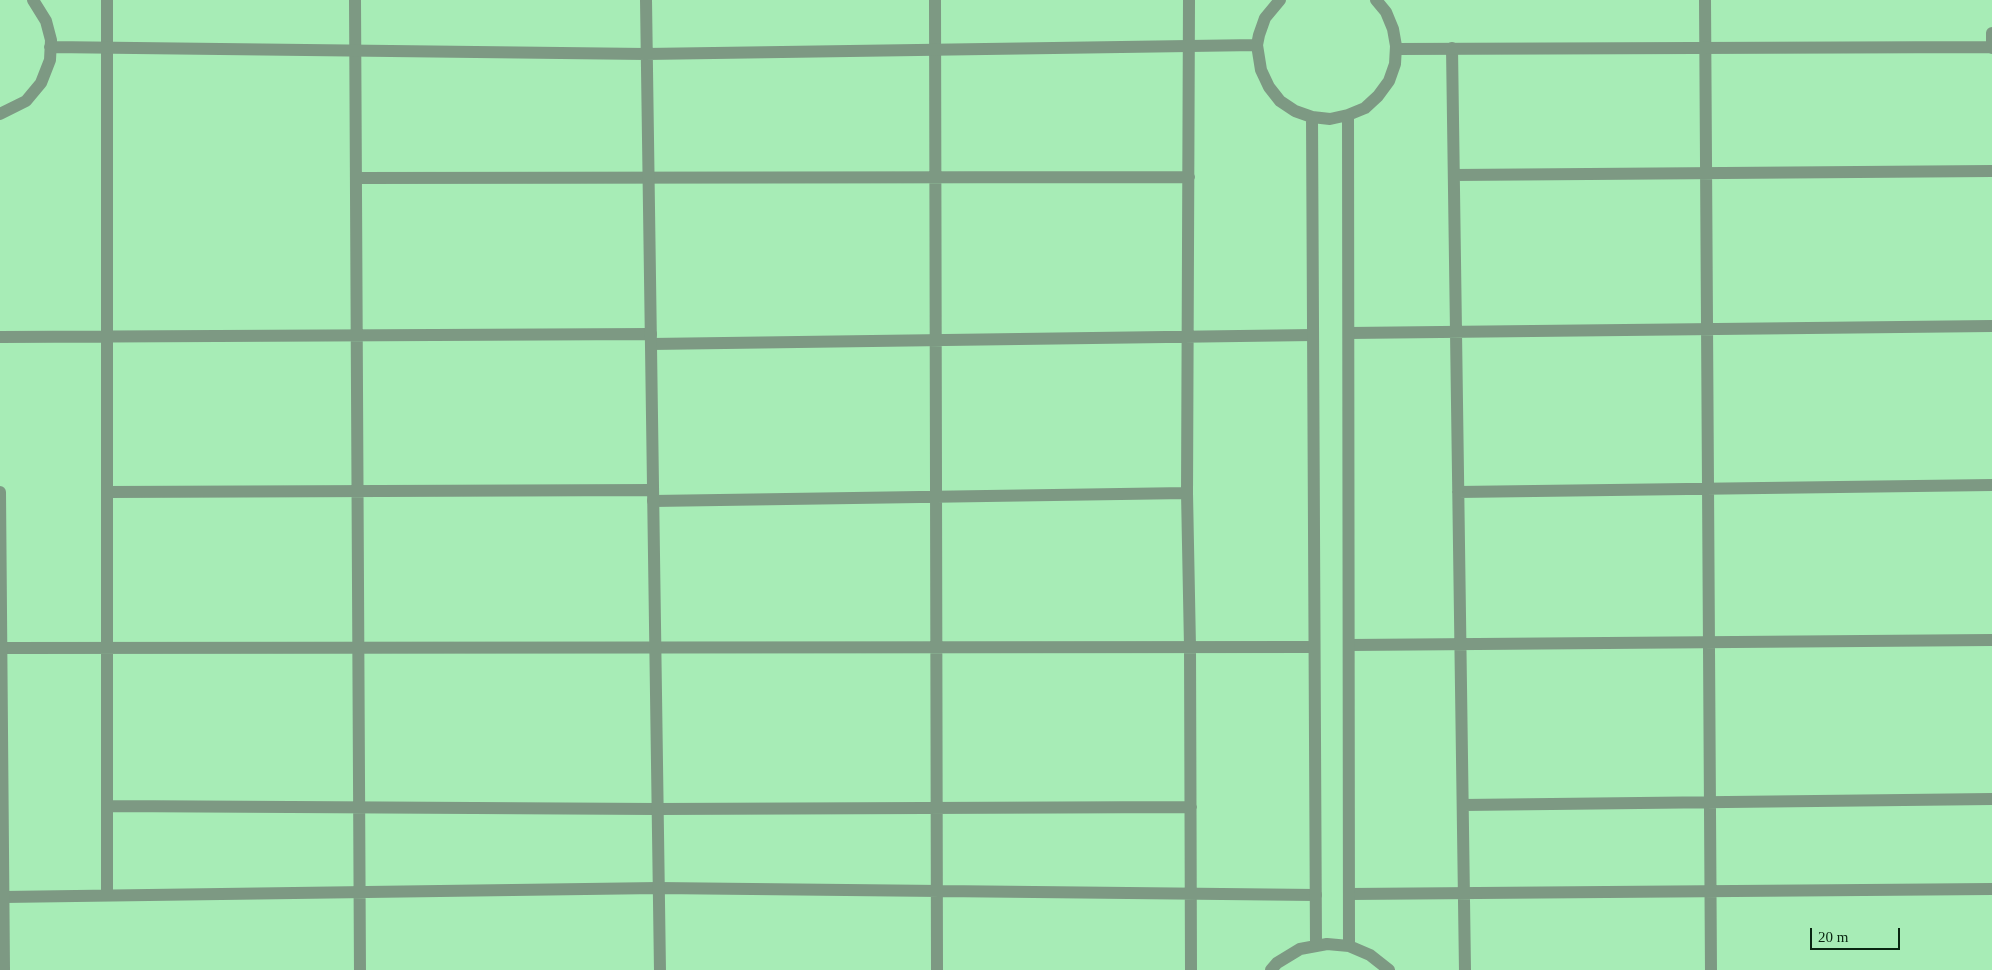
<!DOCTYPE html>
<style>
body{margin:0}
#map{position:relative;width:1992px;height:970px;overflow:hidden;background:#a7ecb6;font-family:Georgia,serif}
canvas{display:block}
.scale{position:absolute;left:1810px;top:928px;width:90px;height:22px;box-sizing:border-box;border:2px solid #092511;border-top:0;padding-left:6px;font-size:15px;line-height:18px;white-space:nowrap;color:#092511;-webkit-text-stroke:4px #a7ecb6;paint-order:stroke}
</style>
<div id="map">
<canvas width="1992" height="970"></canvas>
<div class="scale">20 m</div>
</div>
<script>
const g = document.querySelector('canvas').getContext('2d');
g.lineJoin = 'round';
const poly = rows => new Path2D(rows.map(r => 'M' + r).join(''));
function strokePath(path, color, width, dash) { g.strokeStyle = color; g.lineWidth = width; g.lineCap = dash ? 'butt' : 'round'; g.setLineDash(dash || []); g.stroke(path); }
strokePath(poly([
 [107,0,107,895],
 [355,0,360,970],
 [935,0,937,970],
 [1189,0,1187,493,1190,647,1191,970],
 [1705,0,1711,970],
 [1452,48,1465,970],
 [1454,175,1992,171],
 [356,178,1189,177],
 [1349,333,1992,326],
 [0,337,651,334],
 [651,344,1313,335],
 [107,492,653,490],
 [1458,492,1992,485],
 [653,501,1187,493],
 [1349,645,1992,640],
 [1,648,1314,647],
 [1463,805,1992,799],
 [107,806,657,809,1191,807],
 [1349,894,1992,889],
 [3,897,658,888,1316,895]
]), '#7d9983', 12);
strokePath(poly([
 [646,0,660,970],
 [1280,0,1265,18,1259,35,1257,45,1261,70,1269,87,1280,101,1295,111,1312,117,1330,119,1348,115,1365,108,1378,96,1389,81,1395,64,1396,46,1393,29,1386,12,1376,0],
 [1992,33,1992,48],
 [50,47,646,54,1257,45],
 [1396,49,1992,47],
 [0,114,26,101,41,83,50,60,51,40,46,21,33,0],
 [1348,115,1349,946],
 [1312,117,1316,946],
 [0,492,4,970],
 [1271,970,1277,963,1300,949,1327,944,1349,946,1370,955,1389,970]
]), '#7d9983', 12);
</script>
